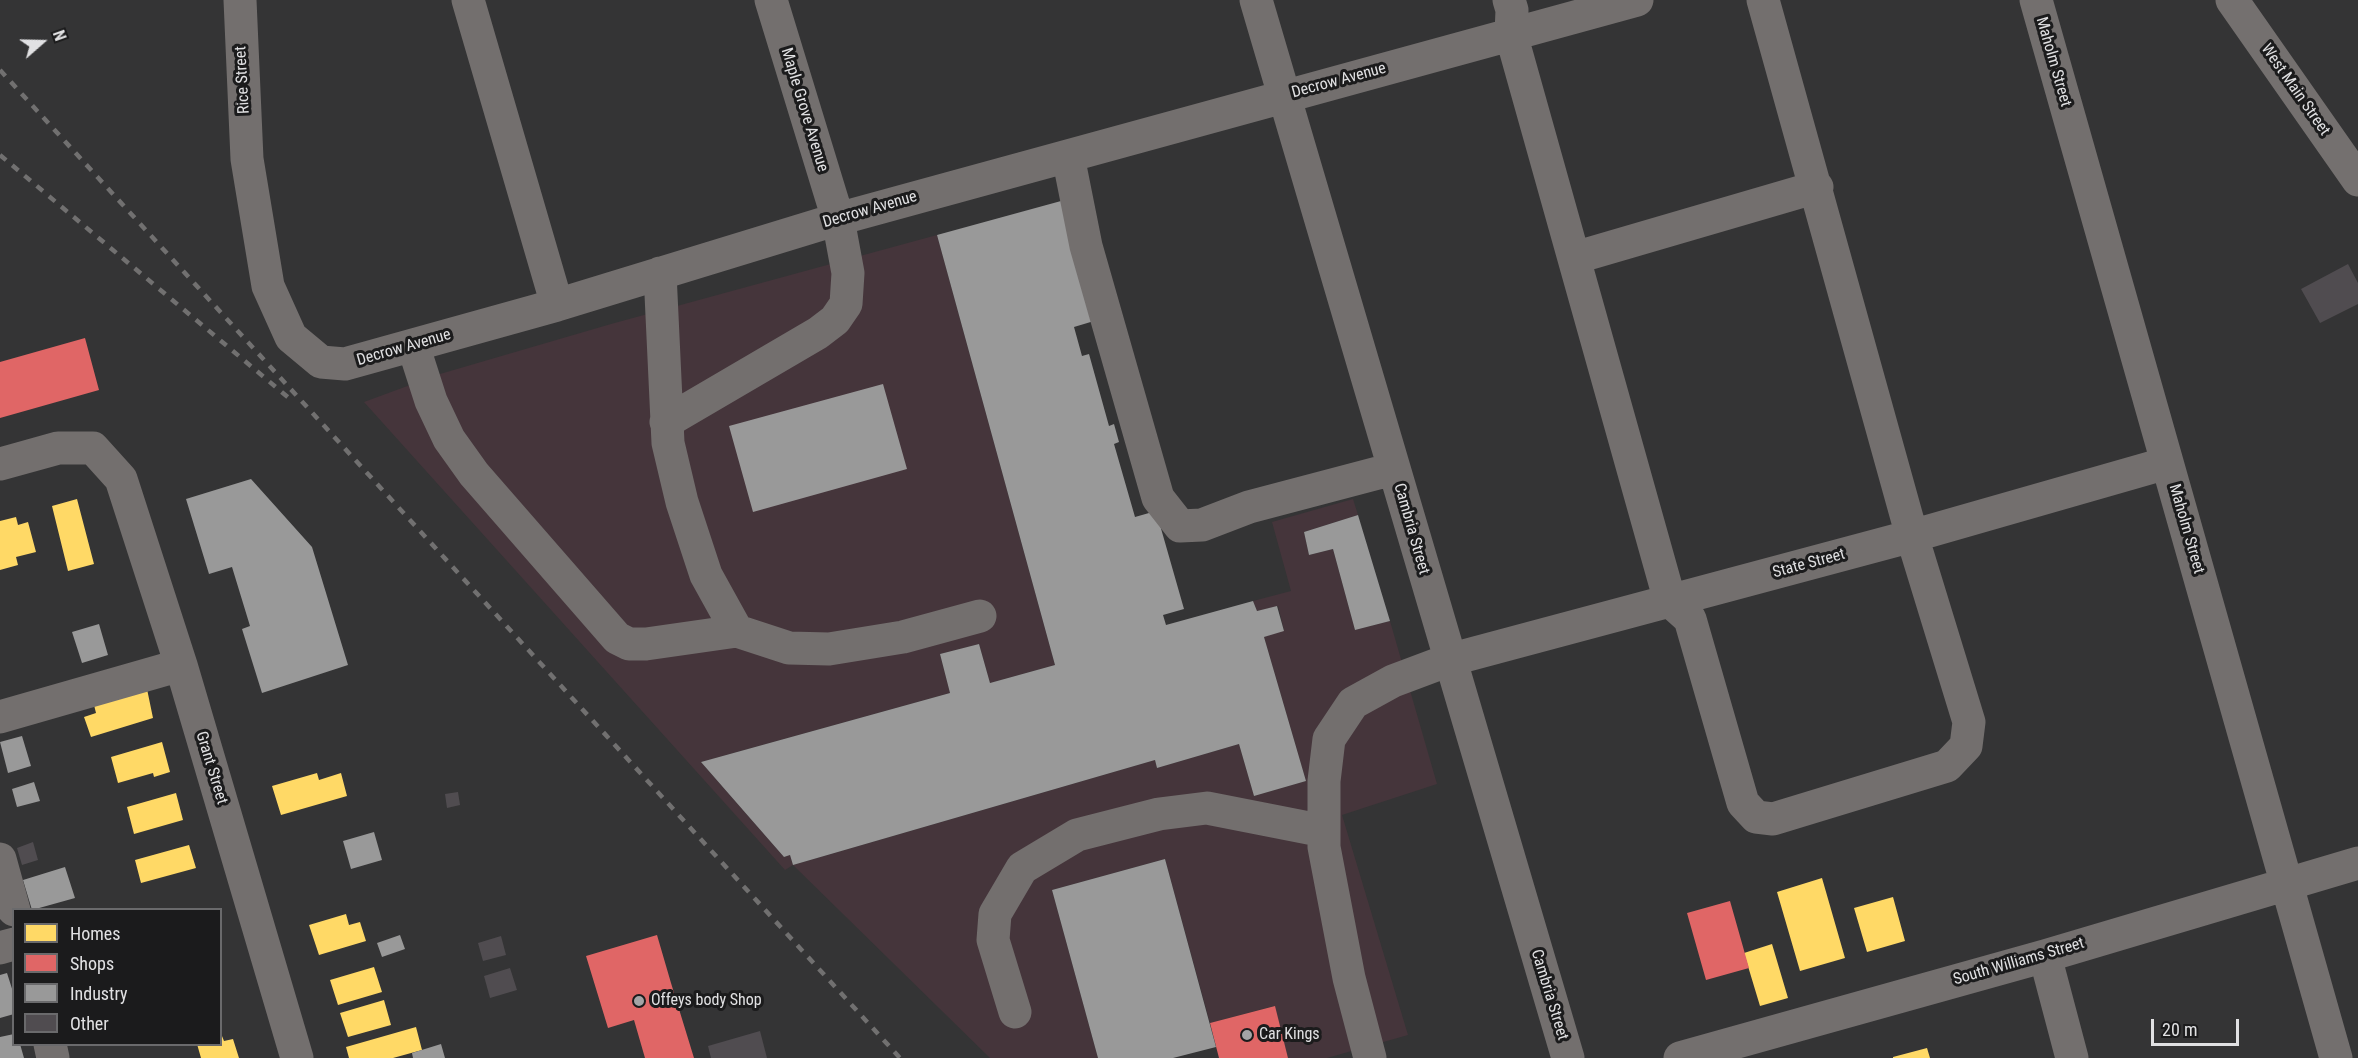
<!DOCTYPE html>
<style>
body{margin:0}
#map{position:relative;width:2358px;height:1058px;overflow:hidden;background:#343435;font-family:"Roboto Condensed",sans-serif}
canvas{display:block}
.legend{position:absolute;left:12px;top:908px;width:210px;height:138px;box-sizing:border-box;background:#1b1b1c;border:2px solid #6a6a6c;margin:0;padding:8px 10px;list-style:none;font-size:18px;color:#e1e1e3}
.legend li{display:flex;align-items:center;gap:12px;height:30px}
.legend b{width:30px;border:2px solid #6a6a6c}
.north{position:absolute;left:12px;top:12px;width:60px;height:60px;-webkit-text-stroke:4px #1b1b1c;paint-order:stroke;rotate:70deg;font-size:16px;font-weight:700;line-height:24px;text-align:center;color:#e1e1e3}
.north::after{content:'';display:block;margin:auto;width:21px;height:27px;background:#e1e1e3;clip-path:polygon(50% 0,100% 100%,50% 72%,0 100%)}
.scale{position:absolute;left:2151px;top:1019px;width:88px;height:27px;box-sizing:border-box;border:3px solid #e1e1e3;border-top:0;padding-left:8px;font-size:18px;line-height:21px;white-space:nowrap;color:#e1e1e3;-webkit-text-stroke:4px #1b1b1c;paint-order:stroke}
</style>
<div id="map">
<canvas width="2358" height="1058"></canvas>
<ul class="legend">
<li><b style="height:16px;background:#ffd966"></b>Homes</li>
<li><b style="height:16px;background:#e06666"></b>Shops</li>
<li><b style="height:16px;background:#999"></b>Industry</li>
<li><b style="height:16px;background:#504c50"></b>Other</li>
</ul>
<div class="north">N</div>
<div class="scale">20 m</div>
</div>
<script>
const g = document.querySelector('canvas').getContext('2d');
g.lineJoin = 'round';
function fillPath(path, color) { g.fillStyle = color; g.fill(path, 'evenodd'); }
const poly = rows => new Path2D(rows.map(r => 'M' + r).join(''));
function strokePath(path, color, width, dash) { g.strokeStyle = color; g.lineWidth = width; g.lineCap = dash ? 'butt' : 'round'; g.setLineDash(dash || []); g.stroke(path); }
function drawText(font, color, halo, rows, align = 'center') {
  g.font = font + ' "Roboto Condensed",sans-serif'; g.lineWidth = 6; g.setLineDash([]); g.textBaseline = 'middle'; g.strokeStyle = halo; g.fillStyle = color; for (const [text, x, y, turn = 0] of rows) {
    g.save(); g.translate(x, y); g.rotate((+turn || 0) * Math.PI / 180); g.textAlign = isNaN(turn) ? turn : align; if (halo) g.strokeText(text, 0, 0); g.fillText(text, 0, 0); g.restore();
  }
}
fillPath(poly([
 [937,235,1055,665,990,683,979,644,940,654,950,693,701,762,784,857,790,855,793,865,1155,760,1157,768,1239,744,1254,796,1306,781,1264,637,1284,630,1278,606,1257,611,1253,601,1291,591,1272,522,1353,499,1358,515,1304,532,1309,555,1333,549,1355,630,1390,621,1437,784,1342,815,1408,1035,1327,1058,1288,1058,1274,1006,1210,1023,1165,859,1052,890,1098,1058,990,1058,793,865,785,870,364,402,440,374,611,324]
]), '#45353b');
fillPath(poly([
 [77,499,94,564,68,571,52,506],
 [16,517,18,525,28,522,36,552,16,557,18,565,0,570,0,521],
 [147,689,153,718,91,737,84,717,96,713,94,705],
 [162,742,170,772,154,777,153,773,118,783,111,757],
 [317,773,319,780,341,773,347,796,281,815,272,786],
 [176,793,183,820,134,834,127,807],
 [189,845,196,868,141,883,135,860],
 [1822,878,1845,958,1800,971,1777,892],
 [1893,897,1905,941,1867,952,1854,908],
 [346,914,349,925,360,922,366,941,319,955,309,925],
 [1772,944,1788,998,1760,1006,1744,953],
 [374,967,382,992,338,1005,330,980],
 [384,1000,391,1025,348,1037,340,1013],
 [416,1027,422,1050,393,1058,349,1058,346,1047],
 [220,1031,224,1041,233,1039,239,1058,201,1058,197,1044,220,1044],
 [1927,1048,1930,1058,1893,1058,1893,1057]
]), '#ffd966');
fillPath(poly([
 [85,338,99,390,0,418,0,362],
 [1730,901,1749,968,1706,980,1687,913],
 [657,935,671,983,694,1058,645,1058,634,1020,608,1028,586,956],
 [1275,1006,1288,1058,1219,1058,1210,1023]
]), '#e06666');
fillPath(poly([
 [1061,201,1094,321,1074,327,1082,356,1089,354,1109,426,1114,424,1119,442,1114,444,1135,517,1156,511,1184,609,1163,615,1166,625,1253,601,1257,611,1277,606,1284,631,1264,637,1306,781,1254,796,1239,744,1157,768,1155,760,793,865,790,855,784,857,701,762,950,693,940,654,979,644,990,683,1055,665,937,235],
 [883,384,907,469,753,512,729,426],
 [251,479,312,547,348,665,262,693,242,629,250,626,232,567,209,574,186,499],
 [1358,515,1390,621,1355,630,1333,549,1309,555,1304,532],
 [99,624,108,655,82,663,72,632],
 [22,736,31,766,8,773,0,742],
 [34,782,40,801,17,807,12,789],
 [374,832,382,860,351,869,343,841],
 [1165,859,1216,1047,1173,1058,1098,1058,1052,890],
 [65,867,75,898,32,910,23,880],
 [400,935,405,949,382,957,377,943],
 [7,973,14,995,14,1014,0,1018,0,975],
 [14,1034,14,1044,20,1044,24,1058,0,1058,0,1037],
 [441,1044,445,1058,413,1058,412,1053]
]), '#999');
fillPath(poly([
 [2348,264,2358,283,2358,304,2320,323,2301,289],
 [458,792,460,805,447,808,445,794],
 [33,842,38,860,22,865,17,848],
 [501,936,506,955,483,961,478,943],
 [510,968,517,990,490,998,484,976],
 [760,1031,767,1058,711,1058,708,1046]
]), '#504c50');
strokePath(poly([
 [240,0,247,159,268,286,291,337,321,362,345,364,557,305,838,219,1637,0],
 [468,0,557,305],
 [1256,0,1568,1058],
 [1509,0,1512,10,1511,34,1670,601,1690,619,1743,803,1756,817,1773,819,1947,766,1966,746,1969,722,1912,536,1763,0],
 [2036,0,2336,1058],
 [1068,156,1086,246,1158,498,1180,526,1202,525,1249,507,1393,469],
 [1574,258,1817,187],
 [660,273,668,443,682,502,706,575,737,631,789,648,829,649,903,637,980,616],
 [413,345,431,401,449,439,474,474,617,638,629,644,646,644,737,631],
 [666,422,818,333,835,320,846,304,848,273,838,219,771,0],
 [0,464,58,448,93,448,121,479,181,665,297,1058],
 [0,717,181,665],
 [0,859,14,910],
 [0,948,14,944],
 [2045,956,2072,1058],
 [1015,1012,993,940,995,914,1022,868,1077,835,1159,814,1207,808,1324,831],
 [50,1044,53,1058],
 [1370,1058,1349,978,1324,847,1324,781,1329,739,1353,703,1393,681,1449,660,1912,536,2167,463],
 [1680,1058,2045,956,2358,863]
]), '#736f6e', 33);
strokePath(poly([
 [2232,0,2358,180]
]), '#74706f', 33);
strokePath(poly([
 [0,70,900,1058],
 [0,155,290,399]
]), '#717070', 4.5, [8, 8]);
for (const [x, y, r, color] of [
 [639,1001,6,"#a4a4a6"],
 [1247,1035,6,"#a4a4a6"]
]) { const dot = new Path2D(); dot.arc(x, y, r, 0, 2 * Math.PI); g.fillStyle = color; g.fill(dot); strokePath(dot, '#1b1b1c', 2); }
drawText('16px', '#e1e1e3', '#1b1b1c', [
 ["Maholm Street",2053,62,74],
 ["Rice Street",243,80,-93],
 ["Decrow Avenue",1339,81,-15],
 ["West Main Street",2295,90,55],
 ["Maple Grove Avenue",804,110,73],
 ["Decrow Avenue",870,210,-16],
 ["Decrow Avenue",404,348,-16],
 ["Cambria Street",1411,529,74],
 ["Maholm Street",2186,529,74],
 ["State Street",1809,564,-15],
 ["Grant Street",211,768,73],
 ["South Williams Street",2019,962,-16],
 ["Cambria Street",1549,995,73]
]);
drawText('16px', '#e1e1e3', '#1b1b1c', [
 ["Offeys body Shop",651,1001],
 ["Car Kings",1259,1035]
], 'left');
</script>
